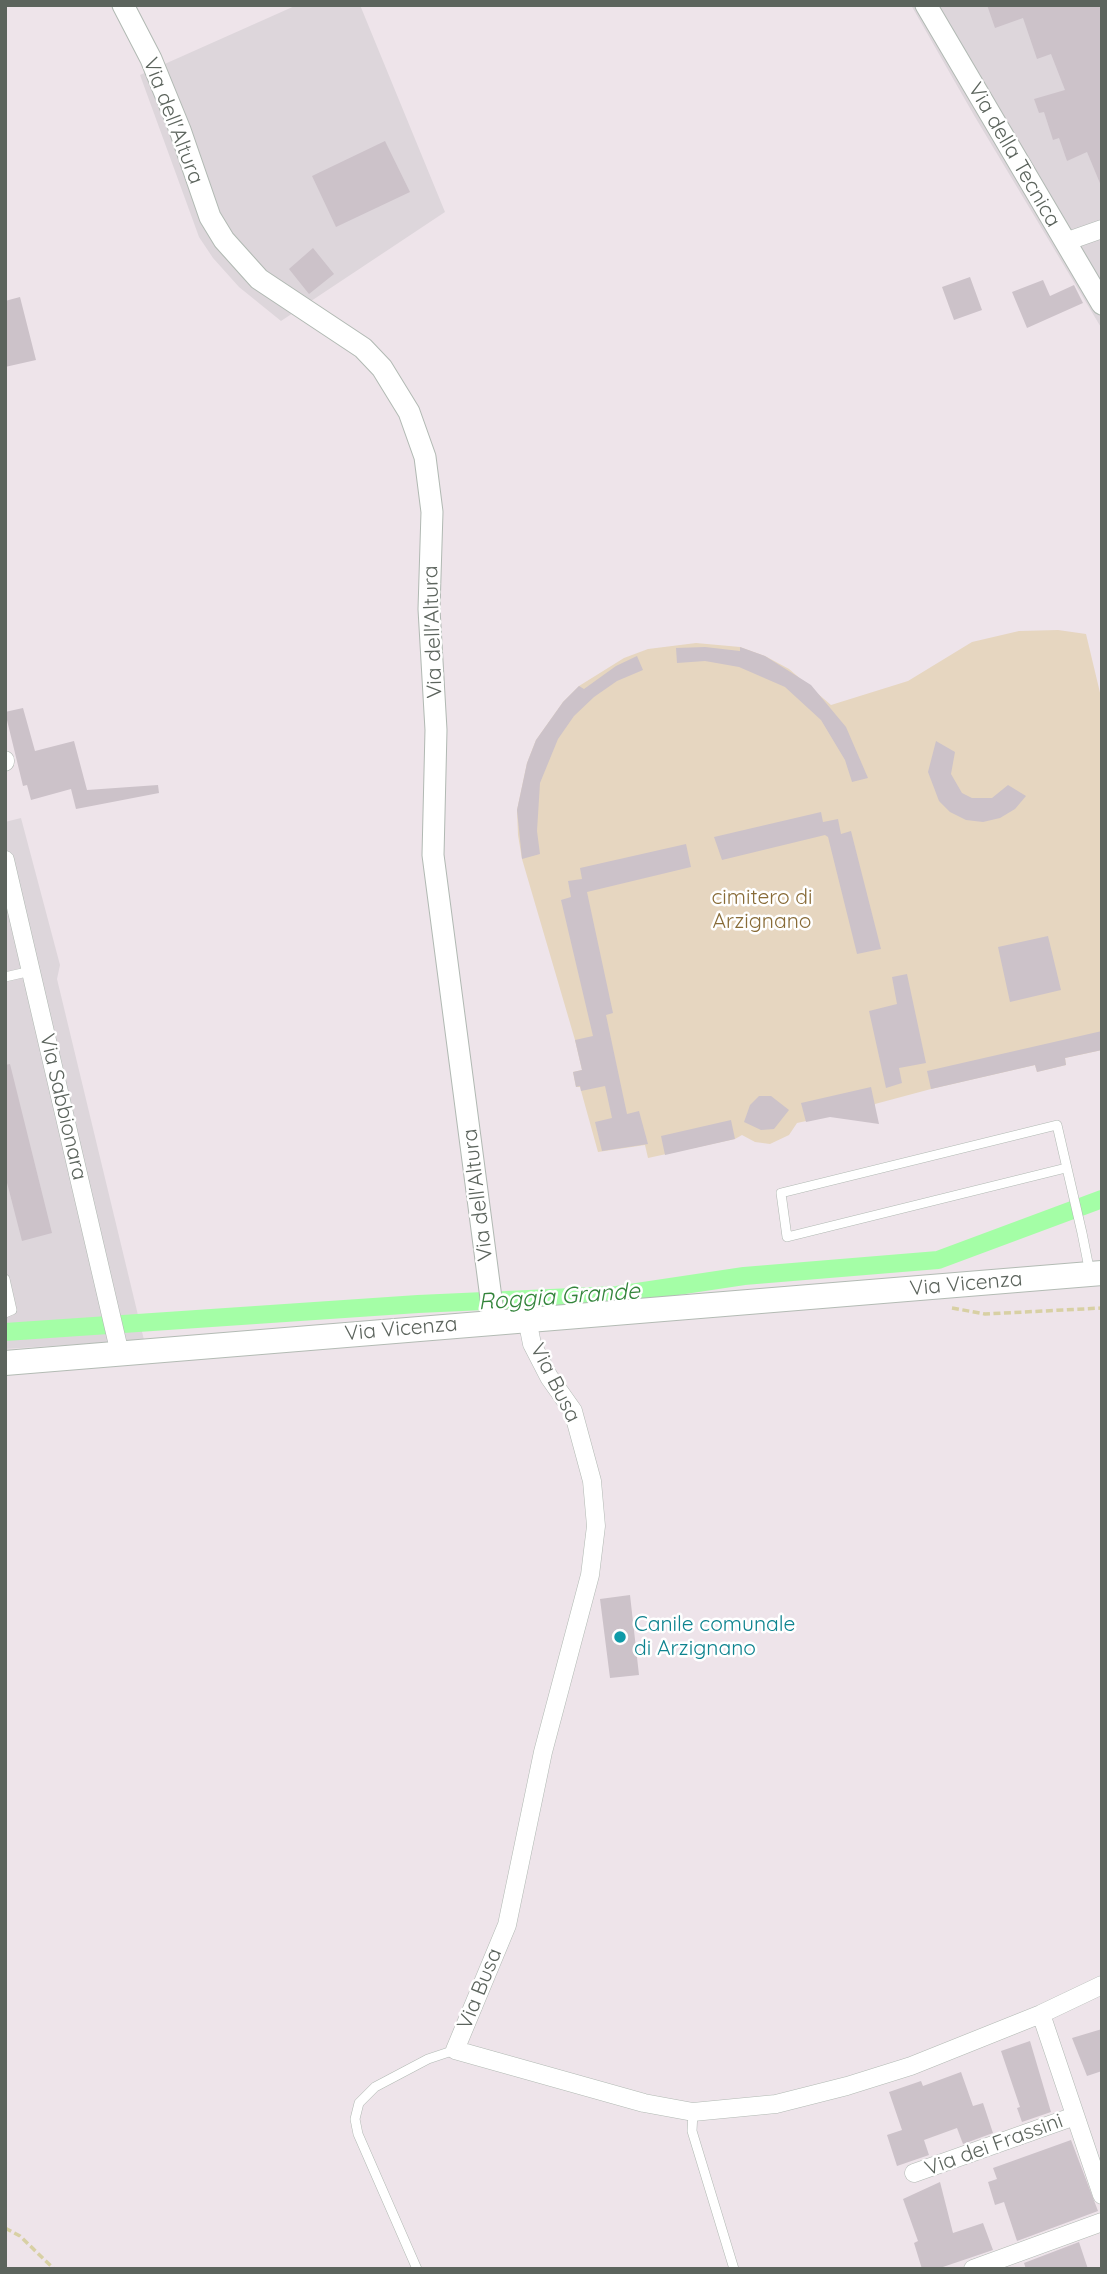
<!DOCTYPE html>
<style>
body{margin:0}
#map{position:relative;width:1107px;height:2274px;overflow:hidden;background:#eee4ea;font-family:Quicksand,sans-serif}
canvas{display:block}
.frame{position:absolute;inset:0;border:7px solid #5c645d;pointer-events:none}
</style>
<div id="map">
<canvas width="1107" height="2274"></canvas>
<div class="frame"></div>
</div>
<script>
const g = document.querySelector('canvas').getContext('2d');
g.lineJoin = 'round';
function fillPath(path, color) { g.fillStyle = color; g.fill(path, 'evenodd'); }
const poly = rows => new Path2D(rows.map(r => 'M' + r).join(''));
function strokePath(path, color, width, dash) { g.strokeStyle = color; g.lineWidth = width; g.lineCap = dash ? 'butt' : 'round'; g.setLineDash(dash || []); g.stroke(path); }
function drawText(font, color, halo, rows, align = 'center') {
  g.font = font + ' Quicksand,sans-serif'; g.lineWidth = 5; g.setLineDash([]); g.textBaseline = 'middle'; g.strokeStyle = halo; g.fillStyle = color; for (const [text, x, y, turn = 0] of rows) {
    g.save(); g.translate(x, y); g.rotate((+turn || 0) * Math.PI / 180); g.textAlign = isNaN(turn) ? turn : align; if (halo) g.strokeText(text, 0, 0); g.fillText(text, 0, 0); g.restore();
  }
}
fillPath(poly([
 [297,5,360,5,445,212,281,321,239,287,213,258,199,237,140,75],
 [911,5,1102,5,1102,329,975,117],
 [21,818,60,965,57,979,144,1340,5,1349,5,822]
]), '#ddd6db');
fillPath(poly([
 [1058,630,1086,634,1102,701,1102,1050,1065,1058,1066,1065,1037,1072,1035,1065,931,1089,875,1104,875,1106,797,1123,789,1135,770,1144,755,1142,742,1135,735,1139,648,1158,645,1145,598,1152,580,1087,576,1087,573,1072,582,1070,575,1040,522,859,518,835,517,810,527,763,536,740,563,702,579,686,624,658,648,649,696,643,740,647,765,656,789,669,831,705,908,681,972,642,1019,631]
]), '#e6d6c0');
strokePath(poly([
 [5,1332,418,1304,617,1295,744,1276,938,1260,1102,1199]
]), '#a4fea6', 18);
fillPath(poly([
 [987,5,1102,5,1102,188,1087,152,1067,161,1059,138,1053,140,1044,112,1039,113,1034,99,1065,90,1051,54,1037,59,1023,18,995,28],
 [385,141,410,192,336,227,312,176],
 [313,248,334,274,309,294,289,269],
 [970,277,982,310,954,320,942,287],
 [1043,280,1050,296,1074,285,1083,303,1027,328,1012,292],
 [20,297,36,360,5,367,5,301],
 [705,647,740,651,740,647,765,656,811,685,846,727,868,778,852,782,845,760,821,720,785,687,739,667,705,661,677,663,676,648],
 [637,656,643,670,617,681,594,697,574,716,558,739,540,783,537,831,540,854,522,859,517,810,527,763,536,740,563,702,579,686,584,689,616,666],
 [23,708,35,751,74,741,87,790,158,785,159,793,76,809,71,789,31,800,27,785,23,786,5,712],
 [936,741,955,752,951,774,962,793,972,798,992,798,1008,785,1026,796,1015,809,1000,818,983,822,966,820,950,812,939,801,928,772],
 [821,812,823,822,838,819,841,834,851,831,881,949,857,954,828,837,825,835,722,860,714,837],
 [686,844,691,867,587,892,613,1013,606,1015,627,1114,639,1111,648,1144,602,1151,595,1122,612,1118,605,1086,581,1091,580,1086,576,1087,573,1072,582,1070,575,1040,593,1036,561,900,571,897,568,881,582,879,580,868],
 [1048,936,1061,990,1010,1002,998,947],
 [907,974,926,1063,899,1068,902,1083,886,1088,869,1011,897,1004,892,977],
 [1102,1031,1102,1050,1065,1058,1066,1065,1037,1072,1035,1065,931,1089,927,1071],
 [10,1064,52,1233,22,1241,5,1175,5,1065],
 [871,1087,879,1124,830,1117,806,1122,801,1103],
 [759,1096,771,1096,789,1110,774,1129,761,1130,744,1122,750,1105],
 [731,1120,735,1139,665,1155,661,1136],
 [630,1595,639,1675,610,1678,600,1599],
 [1102,2029,1102,2071,1087,2076,1072,2038],
 [1030,2041,1051,2112,1022,2122,1017,2108,1020,2107,1001,2051],
 [961,2072,973,2106,983,2103,993,2133,963,2144,957,2128,924,2140,929,2155,897,2166,887,2135,902,2130,889,2092,921,2081,923,2086],
 [1071,2140,1098,2211,1017,2241,1004,2202,995,2205,988,2182,997,2179,993,2168],
 [940,2182,953,2233,983,2223,993,2250,937,2269,922,2269,914,2243,918,2241,903,2199],
 [1079,2242,1088,2269,1026,2269,1024,2263]
]), '#ccc2c9');
const service = poly([
 [5,977,31,971],
 [1066,1168,787,1237,781,1193,1057,1125,1082,1233,1090,1273],
 [5,1279,12,1310,5,1313],
 [693,2112,692,2131,734,2269],
 [417,2269,358,2134,355,2119,359,2103,375,2087,428,2059,455,2050]
]);
const minor = poly([
 [1065,242,1102,229],
 [5,760,5,762],
 [5,860,120,1354],
 [527,1319,532,1344,549,1377,573,1411,592,1481,596,1526,590,1575,543,1752,507,1925,455,2050,644,2103,693,2112,776,2104,847,2086,911,2066,1041,2014,1102,1985],
 [1041,2014,1102,2195],
 [914,2173,1075,2116],
 [973,2269,1102,2222]
]);
const tertiary = poly([
 [123,5,151,59,180,130,210,217,224,240,259,279,363,348,382,368,409,412,425,457,432,512,429,609,436,730,433,855,494,1321],
 [926,5,1102,304]
]);
const secondary = poly([
 [5,1363,1102,1273]
]);
strokePath(service, '#b1b9b3', 10);
strokePath(minor, '#b1b9b3', 19);
strokePath(tertiary, '#b1b9b3', 23);
strokePath(secondary, '#b3bbb4', 26);
strokePath(poly([
 [952,1308,985,1314,1102,1308],
 [5,2228,20,2236,54,2269]
]), '#d8d0a4', 3.5, [7, 3.5]);
strokePath(service, '#fff', 9);
strokePath(minor, '#fff', 18);
strokePath(tertiary, '#fff', 21);
strokePath(secondary, '#fff', 24);
for (const [x, y, r, color] of [
 [620,1637,7,"#0f9aa8"]
]) { const dot = new Path2D(); dot.arc(x, y, r, 0, 2 * Math.PI); g.fillStyle = color; g.fill(dot); strokePath(dot, '#fff', 2.5); }
drawText('21px', '#5c645d', '#fff', [
 ["Via dell'Altura",173,121,69],
 ["Via della Tecnica",1014,155,60],
 ["Via dell'Altura",433,632,-92],
 ["Via Sabbionara",63,1107,77],
 ["Via dell'Altura",478,1195,-97],
 ["Via Vicenza",966,1284,-5],
 ["Via Vicenza",401,1329,-5],
 ["Via Busa",555,1383,63],
 ["Via Busa",480,1989,-68],
 ["Via dei Frassini",994,2145,-20]
]);
drawText('21px', '#886b37', '#fff', [
 ["cimitero di",762,898],
 ["Arzignano",762,922]
]);
drawText('21px', '#0d838f', '#fff', [
 ["Canile comunale",634,1625],
 ["di Arzignano",634,1649]
], 'left');
drawText('italic 23px', '#33843b', '#fff', [
 ["Roggia Grande",559,1297,-4]
]);
</script>
